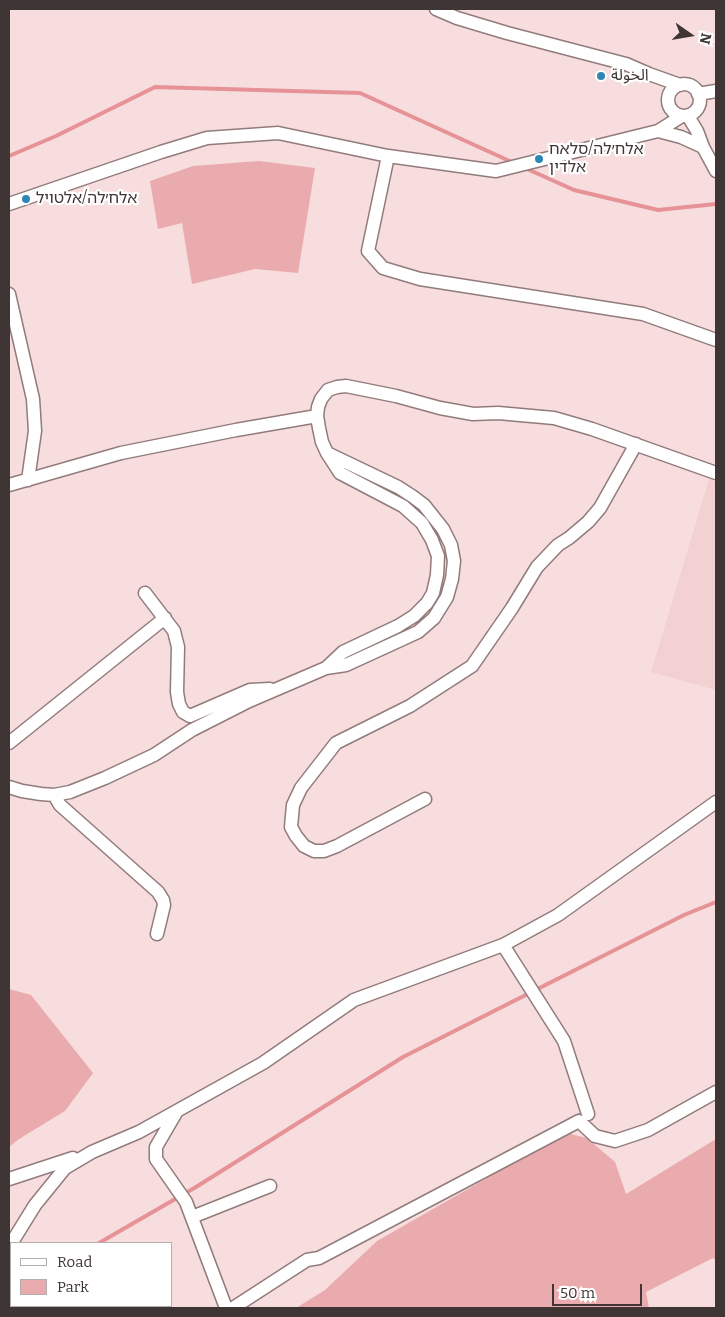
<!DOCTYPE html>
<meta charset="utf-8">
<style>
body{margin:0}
#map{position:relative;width:725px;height:1317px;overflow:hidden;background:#f7dddd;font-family:Bitter,serif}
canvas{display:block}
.frame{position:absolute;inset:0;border:10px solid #3f3535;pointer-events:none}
.legend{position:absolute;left:10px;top:1242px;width:162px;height:65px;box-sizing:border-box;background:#fff;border:1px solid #b2aeae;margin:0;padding:6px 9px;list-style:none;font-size:15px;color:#3f3535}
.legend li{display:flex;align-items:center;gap:10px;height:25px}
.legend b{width:25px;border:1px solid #b2aeae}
.north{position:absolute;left:665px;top:10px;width:50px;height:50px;-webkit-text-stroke:4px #fff;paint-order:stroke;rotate:103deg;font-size:14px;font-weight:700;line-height:20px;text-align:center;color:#3f3535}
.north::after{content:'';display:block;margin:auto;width:18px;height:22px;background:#3f3535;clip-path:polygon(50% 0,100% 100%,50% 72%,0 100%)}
.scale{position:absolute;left:552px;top:1284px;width:90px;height:22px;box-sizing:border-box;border:2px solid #3f3535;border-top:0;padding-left:6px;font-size:15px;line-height:18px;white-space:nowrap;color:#3f3535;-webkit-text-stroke:4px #fff;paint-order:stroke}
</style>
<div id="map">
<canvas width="725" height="1317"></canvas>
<div class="frame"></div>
<ul class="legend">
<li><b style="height:6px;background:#fff"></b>Road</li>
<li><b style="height:14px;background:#e9abad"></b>Park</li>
</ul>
<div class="north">N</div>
<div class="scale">50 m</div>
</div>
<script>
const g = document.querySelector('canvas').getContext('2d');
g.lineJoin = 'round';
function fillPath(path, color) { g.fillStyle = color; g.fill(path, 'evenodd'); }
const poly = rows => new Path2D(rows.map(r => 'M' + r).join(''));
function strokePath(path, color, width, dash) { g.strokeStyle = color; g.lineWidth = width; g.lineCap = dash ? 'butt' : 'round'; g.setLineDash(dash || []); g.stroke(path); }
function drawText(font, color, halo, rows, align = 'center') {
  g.font = font + ' Bitter,"Noto Sans Arabic","Noto Sans Hebrew",serif'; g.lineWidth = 4.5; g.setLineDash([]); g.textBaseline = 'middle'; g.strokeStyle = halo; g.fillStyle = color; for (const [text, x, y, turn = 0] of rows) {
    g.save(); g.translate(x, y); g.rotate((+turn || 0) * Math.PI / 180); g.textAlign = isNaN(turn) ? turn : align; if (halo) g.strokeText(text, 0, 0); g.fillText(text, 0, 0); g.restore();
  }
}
fillPath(poly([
 [709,479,716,482,716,690,651,672]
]), '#f3d0d1');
fillPath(poly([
 [259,161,315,168,298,273,255,269,192,284,182,223,158,229,150,181,193,166],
 [9,989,31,995,93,1073,65,1111,19,1139,9,1147],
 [566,1133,587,1138,615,1162,626,1194,716,1139,716,1260,713,1258,646,1292,649,1308,296,1308,325,1290,377,1241]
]), '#e9abad');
strokePath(poly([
 [9,156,56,136,155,87,360,93,514,163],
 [525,168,574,190,658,210,716,204],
 [99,1243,196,1187,403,1057,684,915,716,902],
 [9,1297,11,1294]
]), '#e69297', 4);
const minor = poly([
 [436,9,457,18,507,33,626,64,649,74,680,85],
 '668 100a16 16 0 1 1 32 0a16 16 0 1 1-32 0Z',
 [698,94,716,91],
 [688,116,697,131,703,147,716,171],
 [658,131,681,137,703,147],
 [388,156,368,251,383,268,420,279,643,314,716,340],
 [9,204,161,152,207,138,278,133,388,156,496,171,658,131,682,116],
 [9,294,33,399,35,431,28,480],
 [9,485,121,453,236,430,317,416],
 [145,593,174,631,178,647,177,692,179,704,183,712,190,716,250,690,270,689],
 [326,668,343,652,398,626,414,616,427,603,433,593,437,575,438,556,432,540,422,523,403,506,340,473,327,453,322,442,319,428,317,416,318,407,321,399,328,390,337,387,346,386,396,396,440,408,473,414,498,413,554,418,592,429,716,473],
 [9,743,165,618],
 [9,787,22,791,41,794,54,795,70,792,105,778,154,755,192,730,249,701,326,668,346,665,418,632,434,618,447,597,452,579,454,561,451,545,443,529,424,505,412,496,398,487,329,454],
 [54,795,60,805,158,892,163,900,164,905,157,934],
 [425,799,337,846,324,851,314,851,304,846,296,836,291,827,293,805,301,788,336,743,410,706,472,666,512,608,537,567,558,545,569,538,588,522,600,508,636,444],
 [503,945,564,1041,588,1114],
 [177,1111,156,1147,156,1159,186,1202,226,1308],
 [9,1179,73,1158],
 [192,1217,270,1186],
 [9,1247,35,1205,65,1168,92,1152,139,1132,263,1063,354,1000,503,945,558,915,716,802],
 [233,1308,307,1260,319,1258,579,1121,595,1136,615,1141,648,1130,716,1092]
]);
strokePath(minor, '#927b7b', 15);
strokePath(minor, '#fff', 12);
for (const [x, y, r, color] of [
 [601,76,5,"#2d87b5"],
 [539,159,5,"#2d87b5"],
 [26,199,5,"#2d87b5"]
]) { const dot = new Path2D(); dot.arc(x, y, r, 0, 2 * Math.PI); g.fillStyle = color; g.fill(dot); strokePath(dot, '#fff', 2); }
drawText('16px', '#3f3535', '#fff', [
 ["الخولة",611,76],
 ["אלח׳לה/סלאח",549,150],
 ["אלדין",549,168],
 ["אלח׳לה/אלטויל",36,199]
], 'left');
</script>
